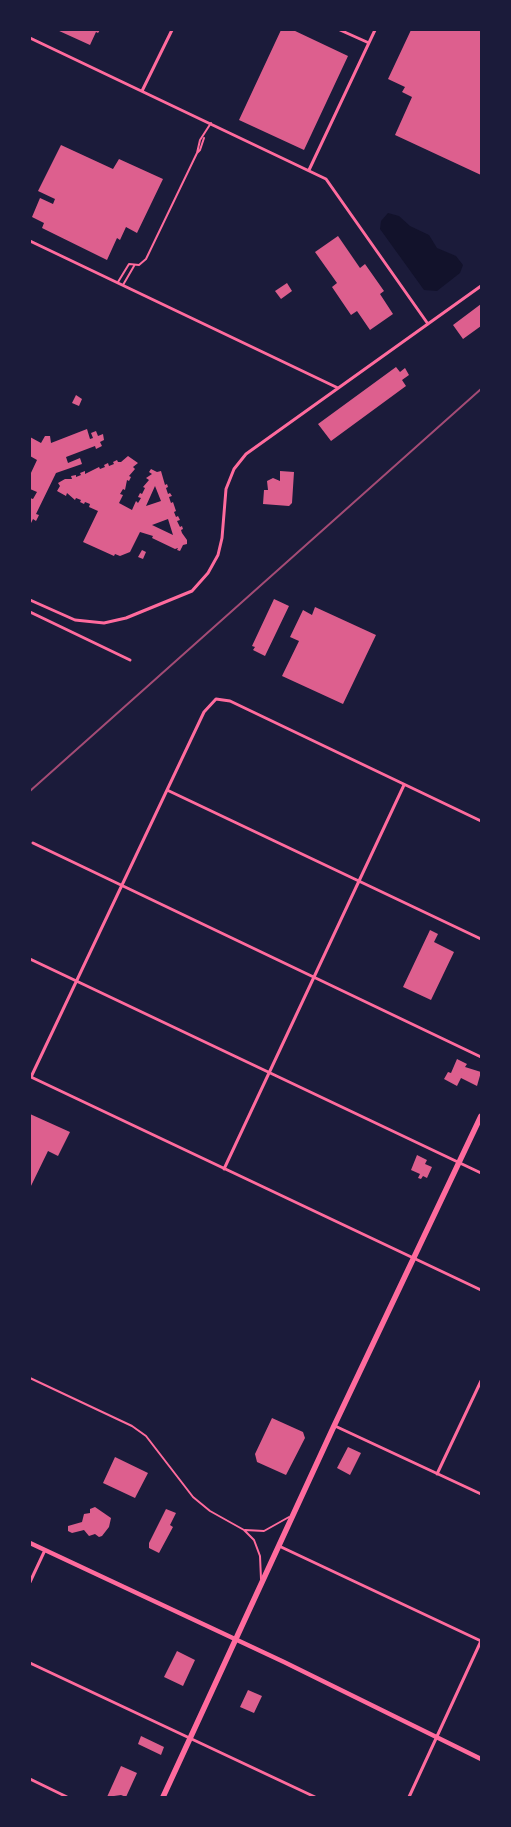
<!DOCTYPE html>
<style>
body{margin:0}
#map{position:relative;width:511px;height:1827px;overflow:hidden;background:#1b1b3a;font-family:Roboto,sans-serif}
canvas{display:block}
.frame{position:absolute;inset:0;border:31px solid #1b1b3a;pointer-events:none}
</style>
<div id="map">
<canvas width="511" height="1827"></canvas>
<div class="frame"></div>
</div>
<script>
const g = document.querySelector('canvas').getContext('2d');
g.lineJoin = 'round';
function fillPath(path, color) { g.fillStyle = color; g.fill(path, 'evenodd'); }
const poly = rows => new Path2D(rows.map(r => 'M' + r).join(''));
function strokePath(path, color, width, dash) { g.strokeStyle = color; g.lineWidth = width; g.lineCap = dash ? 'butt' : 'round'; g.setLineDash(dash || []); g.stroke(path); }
fillPath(poly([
 [388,213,399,216,410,226,429,235,437,248,456,256,463,265,460,273,437,291,424,290,380,229,381,221]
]), '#12122b');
fillPath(poly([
 [57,30,100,30,98,33,96,32,90,45],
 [281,30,293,30,348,56,304,150,239,120],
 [411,30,481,30,481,175,395,135,412,97,402,92,405,87,388,79],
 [61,145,113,169,119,159,163,179,137,233,126,227,120,240,117,238,107,260,42,228,44,223,32,217,40,198,53,204,55,199,38,191],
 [338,236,360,268,365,264,384,291,380,294,393,314,370,330,357,311,351,315,332,287,337,283,315,252],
 [287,283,292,291,281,299,275,291],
 [481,304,481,326,463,339,453,325],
 [396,367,400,372,405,368,409,375,402,380,406,386,331,441,318,424],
 [76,395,82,399,79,406,72,403],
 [87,429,90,439,93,438,91,433,96,431,98,436,103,434,104,440,100,442,102,446,96,449,95,446,66,457,68,463,80,458,82,464,56,473,36,514,39,515,36,521,33,519,30,525,30,498,33,499,37,492,30,489,30,475,37,460,30,456,30,437,41,443,45,436,50,436,51,443],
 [128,456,138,463,133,467,135,469,129,476,131,477,129,481,127,480,125,490,123,489,120,494,123,495,119,503,132,510,136,501,138,503,141,498,138,497,140,493,142,494,145,488,143,487,149,480,146,478,152,474,149,472,151,469,157,472,161,471,165,485,167,484,168,487,166,488,168,494,170,493,172,496,169,497,171,503,173,502,176,511,174,512,176,517,178,516,180,520,177,521,180,527,182,526,183,529,181,530,182,533,187,540,187,544,183,545,180,551,177,550,178,548,175,549,152,538,153,536,140,532,130,552,120,556,115,554,114,556,83,542,98,511,89,507,90,504,85,502,84,504,80,502,81,500,76,498,75,500,67,493,66,496,57,491,60,486,58,483,65,479,72,479,71,476,76,475,76,477,81,475,80,473,85,471,85,474,99,467,100,469,105,467,104,465,108,463,109,466,114,464,113,462,117,460,118,462,121,462],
 [155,486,161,501,146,506],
 [168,519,173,535,152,525],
 [280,471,294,472,292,503,289,506,263,504,264,490,268,490,267,481,273,478,280,481],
 [142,550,146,552,143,559,138,557],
 [274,599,289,606,265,656,253,650,255,647,252,646],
 [315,607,376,635,343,704,282,676,299,641,290,637,303,610,312,615],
 [430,930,438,934,434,942,454,952,431,1000,403,987],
 [457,1059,467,1064,465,1067,481,1072,477,1086,461,1078,457,1086,444,1079,448,1072,451,1073],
 [30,1114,70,1132,58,1156,48,1151,30,1188],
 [417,1155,427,1160,425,1164,432,1167,427,1178,423,1176,421,1179,418,1178,420,1174,411,1170],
 [272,1418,303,1432,305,1438,286,1475,257,1462,255,1454],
 [348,1447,361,1453,350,1475,337,1468],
 [115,1457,148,1473,135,1498,103,1483],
 [95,1507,111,1518,109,1527,102,1536,99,1537,95,1534,89,1536,84,1530,72,1533,68,1531,68,1526,82,1522,84,1514,90,1513,90,1509],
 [166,1509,176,1513,170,1525,173,1527,159,1553,149,1548,149,1543],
 [177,1651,195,1660,183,1686,164,1677],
 [248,1690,262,1696,254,1713,240,1707],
 [141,1736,164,1747,161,1755,138,1744],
 [121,1766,137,1773,126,1797,121,1795,107,1797]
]), '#dd5f8e');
strokePath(poly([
 [197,153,200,150,204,138],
 [118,282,129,264,139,265,146,259,197,153,200,140,211,123],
 [123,285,134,266],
 [30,1378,132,1426,146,1436,193,1497,210,1511,244,1530,254,1540,260,1556,261,1579],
 [245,1530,264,1531,289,1517]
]), '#ff6b9d', 2);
strokePath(poly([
 [340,30,369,43],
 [30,38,326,179,428,324],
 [142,91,172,30],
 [309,170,375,30],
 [30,241,338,388],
 [30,600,75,620,104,623,126,618,192,591,208,573,218,555,222,538,226,489,234,469,246,454,481,286],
 [30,612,130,660],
 [167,790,481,939],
 [33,843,481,1057],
 [30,959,481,1173],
 [31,1077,204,712,216,699,230,701,481,821],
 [31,1077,481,1290],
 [224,1169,404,785],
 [335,1426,481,1494],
 [437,1474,481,1381],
 [279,1546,481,1641],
 [30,1582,45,1550],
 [30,1663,315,1797],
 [30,1779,67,1797],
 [409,1797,481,1641]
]), '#ff6b9d', 3);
strokePath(poly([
 [30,1543,284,1662,481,1759]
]), '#ff6b9d', 4.5);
strokePath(poly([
 [163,1797,334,1426,481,1116]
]), '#ff6b9d', 5.5);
strokePath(poly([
 [30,791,481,389]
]), '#a44b75', 2);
</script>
